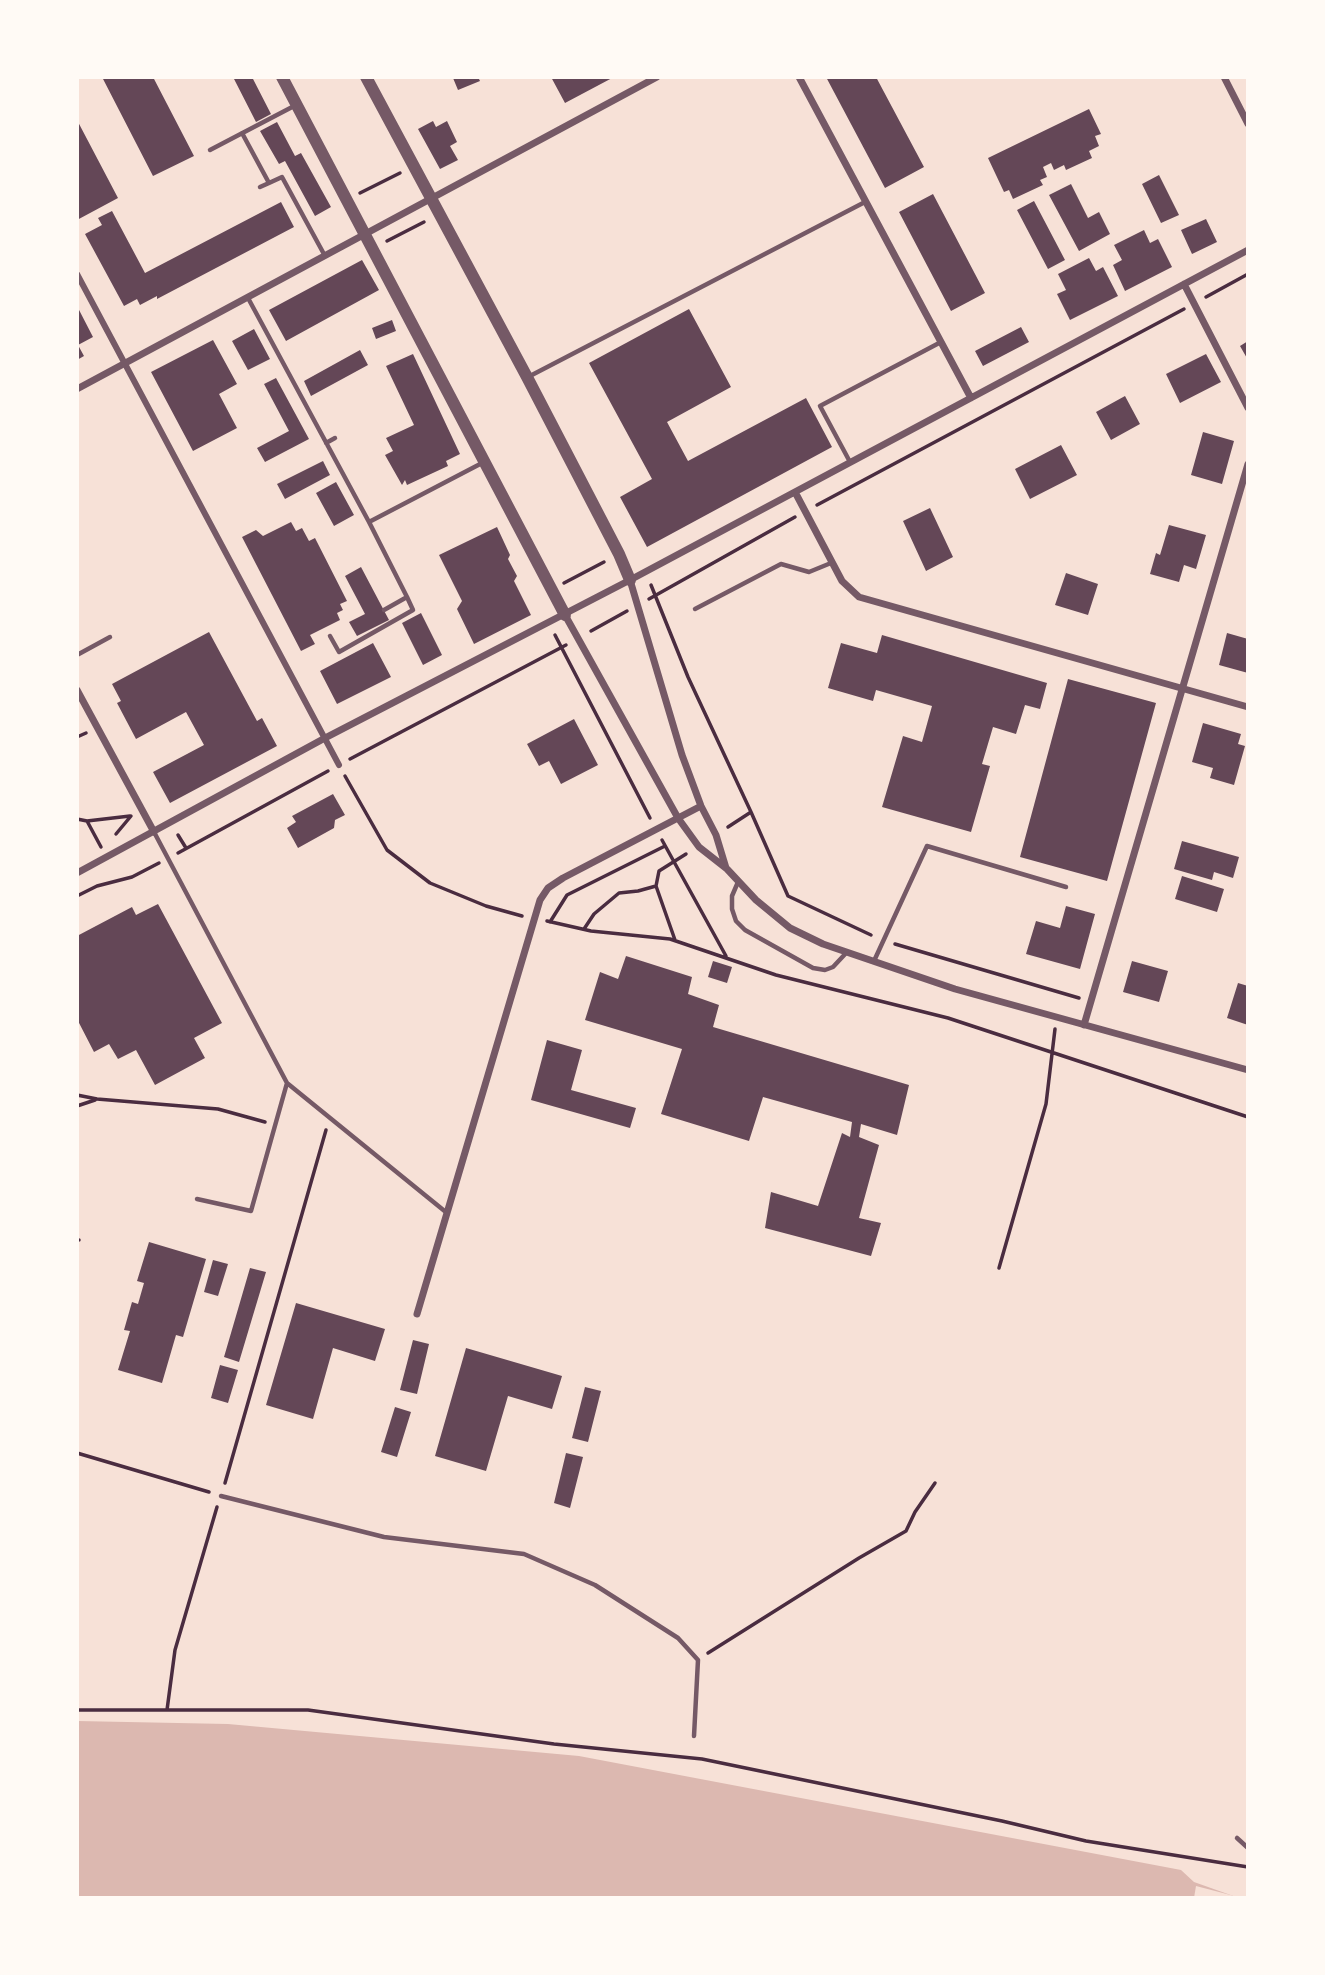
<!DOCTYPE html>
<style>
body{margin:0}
#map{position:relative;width:1325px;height:1975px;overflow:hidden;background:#f7e1d7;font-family:"Open Sans",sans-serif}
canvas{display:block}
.frame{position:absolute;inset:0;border:79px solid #fffaf5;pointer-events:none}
</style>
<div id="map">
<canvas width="1325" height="1975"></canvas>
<div class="frame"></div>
</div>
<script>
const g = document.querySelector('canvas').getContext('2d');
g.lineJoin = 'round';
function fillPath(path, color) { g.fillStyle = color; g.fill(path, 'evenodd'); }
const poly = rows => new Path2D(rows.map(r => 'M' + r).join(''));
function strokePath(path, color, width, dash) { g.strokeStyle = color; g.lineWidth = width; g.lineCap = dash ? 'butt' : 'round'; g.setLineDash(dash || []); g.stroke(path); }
fillPath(poly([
 [77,1721,228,1724,579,1756,1181,1870,1194,1882,1239,1898,77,1898]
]), '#dcb8b0');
fillPath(poly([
 [1196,1886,1242,1898,1194,1898]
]), '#f7e1d7');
fillPath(poly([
 [102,77,153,77,194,156,153,176],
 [233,77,252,77,271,114,256,122],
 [456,77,478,77,480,81,458,90,453,78],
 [551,77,614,77,565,103],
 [826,77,876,77,924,167,885,188],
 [1089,109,1101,134,1095,136,1099,146,1089,151,1092,158,1066,170,1064,165,1054,170,1051,163,1043,167,1047,177,1040,180,1043,185,1013,199,1009,190,1004,192,988,158],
 [77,120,118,198,77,220],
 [433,121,436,127,447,121,457,142,450,146,458,160,440,169,418,129],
 [277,122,295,156,301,153,331,207,315,216,285,161,279,164,260,131],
 [1159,175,1179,215,1161,223,1142,184],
 [1071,184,1088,218,1099,212,1110,234,1079,251,1049,195],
 [933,194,985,293,951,311,899,212],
 [1034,201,1065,260,1048,269,1017,210],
 [281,202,294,227,157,299,157,296,140,305,137,299,124,306,85,234,102,225,98,218,112,211,145,273],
 [1206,219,1217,242,1192,254,1181,230],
 [1144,230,1150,243,1158,239,1172,267,1125,291,1113,265,1122,260,1114,245],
 [1089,258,1096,271,1103,267,1118,296,1070,320,1057,294,1066,290,1058,274],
 [362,260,379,290,286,341,269,310],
 [77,306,93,337,78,345,84,356,77,360],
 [689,309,731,387,667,422,688,461,806,398,832,447,647,547,620,497,652,479,589,363],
 [392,320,396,331,376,339,372,328],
 [1021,327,1029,342,983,366,975,351],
 [254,329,270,359,248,370,232,341],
 [213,340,237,384,219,394,237,428,193,451,151,372],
 [1248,341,1248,360,1240,346],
 [360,350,368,365,311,396,304,381],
 [413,354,460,454,446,461,448,466,407,485,405,480,402,485,385,455,393,451,386,438,414,425,386,366],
 [1206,354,1221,382,1180,403,1166,374],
 [276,378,309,439,265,462,257,448,289,431,264,384],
 [1125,396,1140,424,1111,440,1096,412],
 [1203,432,1234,441,1222,484,1191,475],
 [1061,445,1077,475,1030,499,1015,469],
 [323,461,330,475,285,499,277,484],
 [336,482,354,515,334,526,316,493],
 [930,508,953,557,926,571,903,521],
 [291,522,296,531,302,528,309,541,315,538,347,601,340,604,343,610,337,613,340,620,310,635,315,644,301,651,242,537,256,530,263,536],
 [1169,525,1206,535,1196,569,1184,565,1179,582,1150,574,1156,553,1160,555],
 [497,527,510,555,508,559,517,576,514,581,531,615,474,644,457,609,462,601,439,555],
 [361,567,389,620,357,636,349,622,365,614,345,576],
 [1066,573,1098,584,1088,615,1055,605],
 [421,613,442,655,423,665,402,623],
 [209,632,257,721,262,718,277,746,170,803,153,772,204,745,186,712,136,739,117,703,121,701,112,684],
 [1227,633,1248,639,1248,673,1219,665],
 [882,635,1047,683,1040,709,1025,705,1016,734,993,727,982,764,990,766,971,832,882,807,903,736,922,742,932,706,876,690,873,701,828,688,841,643,877,653],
 [373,643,391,677,337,704,320,671],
 [1068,679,1156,703,1107,881,1020,857],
 [574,719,598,765,561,784,549,761,539,766,527,744],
 [1203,723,1241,734,1238,744,1245,746,1234,785,1210,778,1213,768,1192,762],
 [333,794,345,815,335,820,334,828,298,848,287,828,296,822,292,816],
 [1182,841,1239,857,1233,878,1214,872,1212,880,1174,869],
 [1182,876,1224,889,1217,912,1175,899],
 [158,904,222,1023,194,1038,205,1058,155,1085,136,1050,118,1059,109,1044,94,1052,77,1019,77,936,132,907,136,915],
 [1066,906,1095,914,1080,969,1026,954,1036,921,1060,928],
 [626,956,692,977,688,994,719,1005,713,1027,909,1085,897,1135,861,1124,859,1137,879,1145,859,1218,881,1223,871,1256,765,1228,771,1192,818,1206,842,1133,850,1137,852,1122,763,1097,749,1141,661,1114,682,1049,585,1020,600,972,618,979],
 [713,961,732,967,727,983,708,977],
 [1132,961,1168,971,1159,1002,1123,992],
 [1238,983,1248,986,1248,1025,1227,1018],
 [547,1040,582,1050,571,1090,636,1108,630,1128,531,1100],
 [149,1242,206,1259,183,1337,176,1335,162,1383,118,1370,130,1331,124,1330,132,1302,138,1304,144,1283,137,1281],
 [213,1260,228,1264,218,1296,204,1292],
 [250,1268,266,1272,239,1362,224,1357],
 [296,1303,385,1329,375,1361,333,1348,313,1419,266,1405],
 [413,1340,429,1344,417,1394,400,1390],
 [466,1348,562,1376,552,1409,508,1396,486,1471,435,1456],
 [220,1365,238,1370,228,1403,211,1398],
 [585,1387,601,1391,588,1442,572,1438],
 [395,1407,411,1412,397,1457,381,1452],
 [566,1453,583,1457,570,1508,554,1503]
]), '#644757');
strokePath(poly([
 [360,193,400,173],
 [387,241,424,222],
 [1206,297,1248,274],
 [817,505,1184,309],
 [564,583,604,562],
 [651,585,688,677,751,812,728,827],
 [649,599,795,517],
 [591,631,627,611],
 [555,635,650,818],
 [77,737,86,733],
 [350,759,566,645],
 [345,776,387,850,430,883,486,906,522,916],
 [751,812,788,896,871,935],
 [77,819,87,821,130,816],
 [87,821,101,847],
 [116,834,131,816],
 [178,835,186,848],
 [662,840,726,956],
 [178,853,328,771],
 [77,896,97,886,132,877,159,863],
 [547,921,591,931,670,939,776,975,948,1018,1248,1117],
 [550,922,567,895,665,846],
 [584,929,594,914,619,893,638,891,656,886],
 [675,940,656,886,659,871,686,854],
 [895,944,1079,998],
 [77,1095,97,1099,218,1109,265,1122],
 [77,1106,95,1100],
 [77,1240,79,1240],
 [999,1268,1046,1104,1055,1029],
 [77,1453,209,1492],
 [225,1483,326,1130],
 [708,1653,859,1558,906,1531,915,1512,935,1483],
 [77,1710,308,1710,554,1744,702,1759,1002,1821,1086,1841,1248,1867],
 [167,1710,175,1650,217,1507]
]), '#4a2c40', 3.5);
strokePath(poly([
 [242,133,269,183,282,177,325,256],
 [210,150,296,105],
 [260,187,269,183],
 [248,298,369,522],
 [528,377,865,202],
 [326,443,335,438],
 [850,462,820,406,941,342],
 [695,609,781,564,809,572,831,563],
 [384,610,407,597,369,522,484,462],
 [330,636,339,652,413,610,407,597],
 [77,655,110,637],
 [154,832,287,1083,447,1213],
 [738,882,732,896,732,909,736,921,745,930,813,968,825,970,833,967,847,952],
 [874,961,927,846,1066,887],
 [197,1199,251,1211,287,1083],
 [221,1496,384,1537,524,1554,595,1585,678,1638,698,1660,694,1736],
 [1237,1838,1248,1848]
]), '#755966', 4.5);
strokePath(poly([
 [77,274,339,765]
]), '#755966', 6);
strokePath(poly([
 [799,77,971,398],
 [1224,77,1248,124],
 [1184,284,1248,408],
 [77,389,657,77],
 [795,492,842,581,859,597,1248,707],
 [630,580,682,755,701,806,716,835,726,868],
 [565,615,678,818,699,847,727,869,756,900,790,928,823,944,955,989,1248,1070],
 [77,690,154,832],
 [77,873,325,738,630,580,1248,250],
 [1084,1025,1248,464],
 [417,1314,540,900,548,888,563,878,701,806]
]), '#755966', 7);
strokePath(poly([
 [282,77,565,615],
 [366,77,527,377,619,554,630,580]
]), '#755966', 12);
</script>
